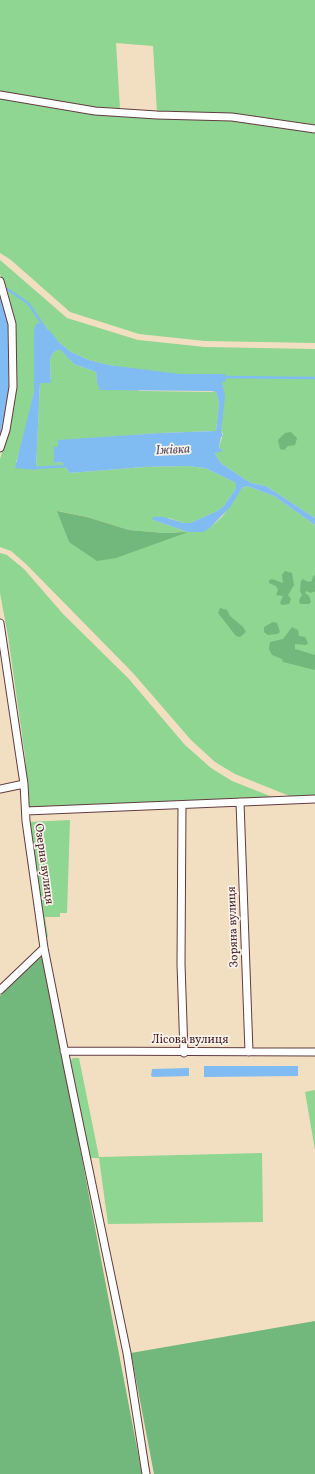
<!DOCTYPE html>
<meta charset="utf-8">
<style>
body{margin:0}
canvas{display:block;background:#f2dec1}
</style>
<canvas width="315" height="1474"></canvas>
<script>
const g = document.querySelector('canvas').getContext('2d');
g.lineJoin = 'round';
function fillPath(path, color) { g.fillStyle = color; g.fill(path, 'evenodd'); }
const poly = rows => new Path2D(rows.map(r => 'M' + r).join(''));
function strokePath(path, color, width, dash) { g.strokeStyle = color; g.lineWidth = width; g.lineCap = dash ? 'butt' : 'round'; g.setLineDash(dash || []); g.stroke(path); }
function drawText(font, color, halo, rows, align = 'center') {
  g.font = font + ' Vollkorn,serif'; g.lineWidth = 3.5; g.setLineDash([]); g.textBaseline = 'middle'; g.strokeStyle = halo; g.fillStyle = color; for (const [text, x, y, turn = 0] of rows) {
    g.save(); g.translate(x, y); g.rotate((+turn || 0) * Math.PI / 180); g.textAlign = isNaN(turn) ? turn : align; if (halo) g.strokeText(text, 0, 0); g.fillText(text, 0, 0); g.restore();
  }
}
fillPath(poly([
 [0,0,315,0,315,126,157,112,153,46,116,43,120,110,96,108,0,92],
 [0,98,95,114,157,118,231,120,315,132,315,343,205,341,139,334,70,312,11,260,0,253],
 [0,260,67,318,138,340,205,347,315,349,315,518,266,486,251,483,240,476,221,463,217,457,215,453,222,450,219,447,223,434,221,432,222,382,109,365,89,360,71,352,55,339,44,324,34,329,34,392,23,441,16,462,36,470,40,383,51,383,50,360,52,354,57,350,62,350,74,364,96,372,97,382,141,391,216,392,219,403,216,431,160,433,58,441,58,447,54,447,54,463,62,462,70,473,144,467,187,466,205,468,236,483,236,488,223,507,217,511,190,523,184,523,169,518,153,520,188,532,211,527,222,517,242,488,247,486,274,496,315,525,315,796,292,797,235,774,215,762,191,740,133,673,26,564,11,551,0,547,0,459,9,431,17,387,17,358,15,324,7,289,0,274],
 [58,511,87,517,129,530,164,533,186,532,69,542],
 [0,553,7,555,24,569,63,614,128,678,185,745,211,768,232,781,275,798,29,807,25,756,8,636,0,593],
 [70,820,67,913,60,913,60,917,45,917,48,937,46,937,29,822],
 [73,1058,79,1058,99,1157,262,1153,263,1222,108,1224,99,1158,90,1158,70,1061],
 [315,1090,315,1150,305,1092]
]), '#8ed691');
fillPath(poly([
 [291,432,297,438,295,445,288,446,284,450,280,449,278,440,285,433],
 [57,511,87,517,129,530,164,533,188,532,116,558,97,561,69,542],
 [285,571,292,573,294,585,288,595,291,599,289,604,282,605,280,603,283,596,276,595,278,590,276,586,269,583,269,580,272,579,283,583,282,575],
 [315,575,315,591,311,593,306,591,305,593,309,596,311,602,309,604,300,604,299,600,302,595,300,591,301,581,303,579,308,582,312,581,313,576],
 [220,608,227,610,230,616,243,627,246,632,240,637,236,636,218,613],
 [273,622,277,623,280,632,277,634,268,635,264,632,264,627],
 [292,627,298,630,299,636,305,637,308,643,306,645,295,644,295,649,315,655,315,670,283,662,282,659,272,655,269,649,270,642,283,639],
 [43,953,119,1354,142,1474,0,1474,0,996],
 [315,1321,315,1474,154,1474,131,1353]
]), '#72b77b');
fillPath(poly([
 [0,289,9,325,10,386,0,437],
 [37,323,44,324,55,339,71,352,89,360,109,365,180,374,225,374,226,381,222,382,225,396,221,432,223,436,221,437,219,447,223,451,215,453,217,457,221,463,240,476,251,483,266,486,315,518,315,525,274,496,247,486,242,488,231,506,211,527,203,532,188,532,153,520,152,517,164,517,184,523,190,523,217,511,223,507,236,488,236,483,205,468,187,466,144,467,70,473,62,462,54,463,54,447,58,447,58,440,160,433,216,431,219,403,216,392,211,391,100,390,97,382,96,372,74,364,61,350,57,350,52,354,50,360,51,383,40,383,36,470,15,468,34,392,34,329],
 [204,1066,298,1066,298,1076,204,1077],
 [189,1068,189,1076,153,1077,151,1076,152,1069]
]), '#80bcf2');
strokePath(poly([
 [7,289,28,303,43,325],
 [49,332,56,340],
 [222,377,315,378],
 [34,468,67,466]
]), '#80bcf2', 2.5);
const street = poly([
 [0,95,95,111,157,115,232,117,315,129],
 [0,281,12,324,13,387,6,430,0,448],
 [0,623,24,784,26,821,44,948,69,1074,127,1353,146,1474],
 [0,789,24,784],
 [240,802,249,1052],
 [182,805,181,964,184,1053],
 [26,811,315,799],
 [0,990,44,948],
 [64,1051,315,1052]
]);
strokePath(street, '#633c42', 9);
strokePath(street, '#fff', 7);
drawText('12px', '#4a1f2b', '#f7f3e8', [
 ["Озерна вулиця",43,864,82],
 ["Зоряна вулиця",234,927,-92],
 ["Лісова вулиця",190,1041]
]);
drawText('italic 13px', '#5a4e67', '#f7f3e8', [
 ["Іжівка",173,451,-3]
]);
</script>
